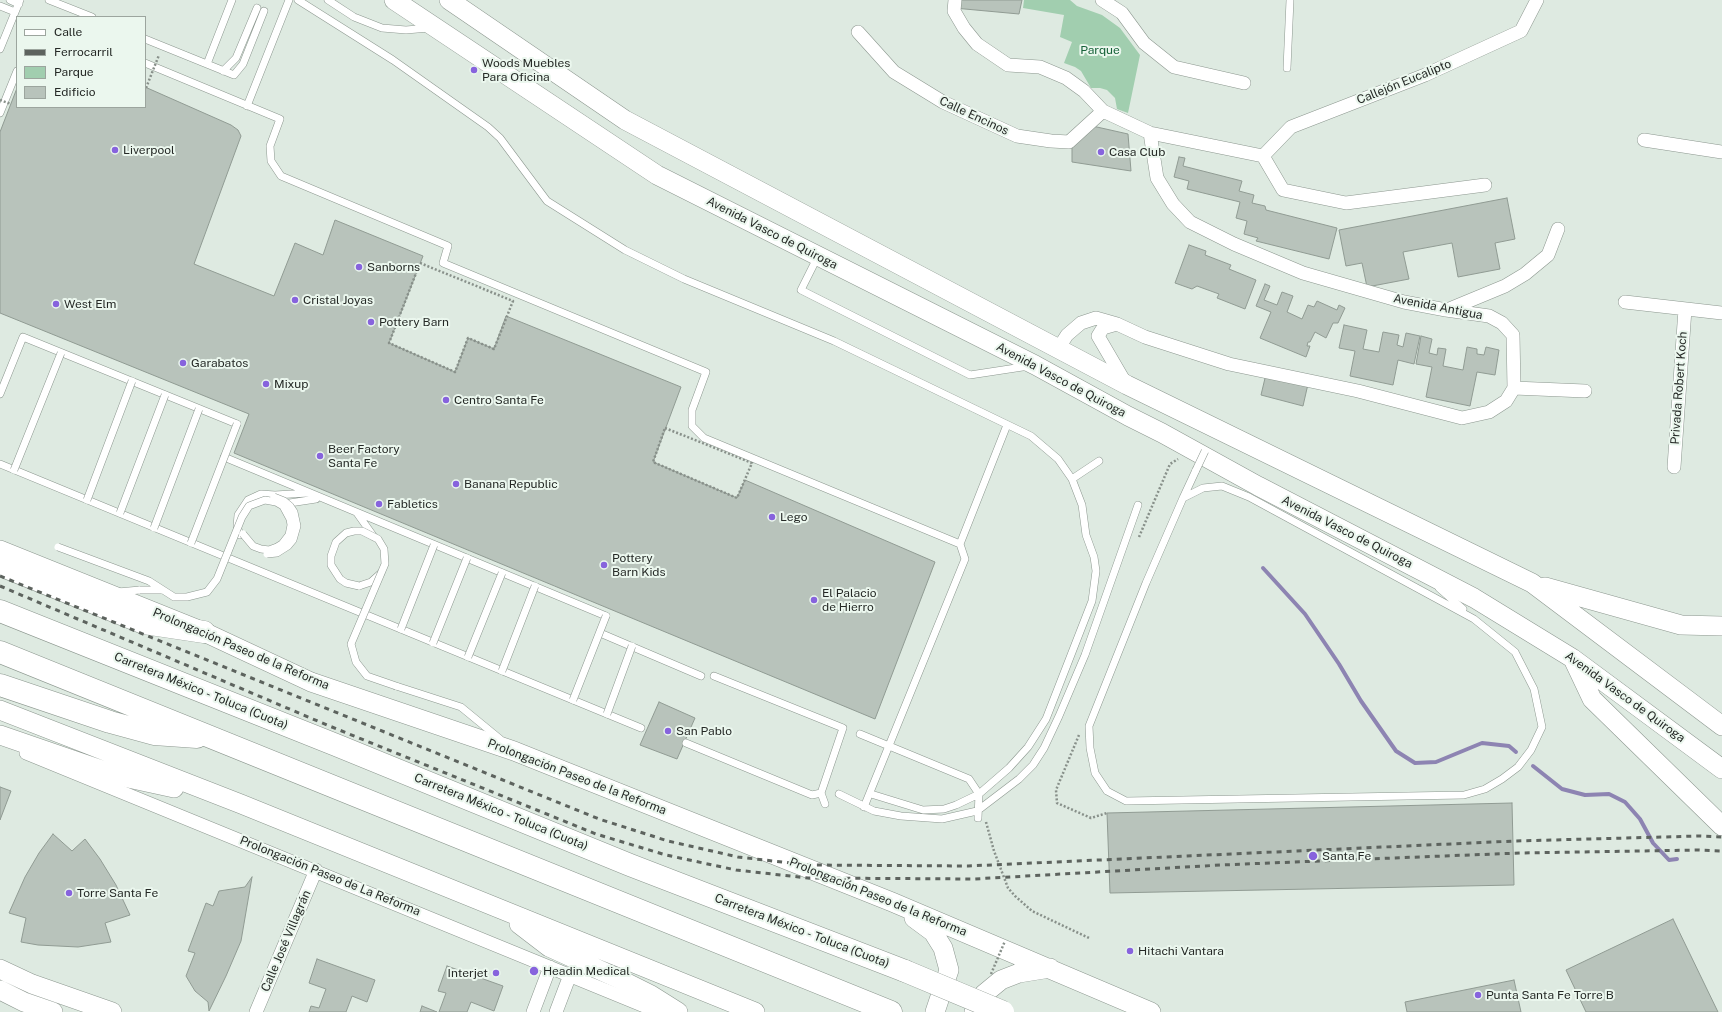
<!DOCTYPE html>
<meta charset="utf-8">
<style>
body{margin:0}
#map{position:relative;width:1722px;height:1012px;overflow:hidden;background:#deeae1;font-family:"Public Sans",sans-serif}
canvas{display:block}
.legend{position:absolute;left:16px;top:16px;width:130px;height:92px;box-sizing:border-box;background:#ebf7ee;border:1px solid #9ca59e;margin:0;padding:5px 7px;list-style:none;font-size:12px;color:#252926}
.legend li{display:flex;align-items:center;gap:8px;height:20px}
.legend b{width:20px;border:1px solid #9ca59e}
</style>
<div id="map">
<canvas width="1722" height="1012"></canvas>
<ul class="legend">
<li><b style="height:5px;background:#fff"></b>Calle</li>
<li><b style="height:5px;background:#5d635e"></b>Ferrocarril</li>
<li><b style="height:11px;background:#a1ceaf"></b>Parque</li>
<li><b style="height:11px;background:#b8c3bb"></b>Edificio</li>
</ul>
</div>
<script>
const g = document.querySelector('canvas').getContext('2d');
g.lineJoin = 'round';
function fillPath(path, color) { g.fillStyle = color; g.fill(path, 'evenodd'); }
const poly = rows => new Path2D(rows.map(r => 'M' + r).join(''));
function strokePath(path, color, width, dash) { g.strokeStyle = color; g.lineWidth = width; g.lineCap = dash ? 'butt' : 'round'; g.setLineDash(dash || []); g.stroke(path); }
function drawText(font, color, halo, rows, align = 'center') {
  g.font = font + ' "Public Sans",sans-serif'; g.lineWidth = 4; g.setLineDash([]); g.textBaseline = 'middle'; g.strokeStyle = halo; g.fillStyle = color; for (const [text, x, y, turn = 0] of rows) {
    g.save(); g.translate(x, y); g.rotate((+turn || 0) * Math.PI / 180); g.textAlign = isNaN(turn) ? turn : align; if (halo) g.strokeText(text, 0, 0); g.fillText(text, 0, 0); g.restore();
  }
}
fillPath(poly([
 [1024,0,1070,0,1077,6,1102,15,1120,28,1140,55,1128,113,1117,109,1115,98,1107,90,1100,88,1091,88,1081,71,1075,67,1064,63,1072,42,1060,37,1064,15,1023,8]
]), '#a1ceaf');
strokePath(poly([
 [1263,568,1305,614,1339,664,1361,701,1396,751,1415,763,1436,762,1482,743,1509,746,1516,752],
 [1533,766,1562,789,1585,795,1609,794,1625,802,1640,819,1653,843,1669,860,1677,859]
]), '#8d84b2', 4);
const building = poly([
 [955,0,1022,0,1019,14,954,8,955,0],
 [145,87,231,125,238,130,241,136,194,264,274,296,295,243,323,255,335,220,423,256,389,343,455,372,468,338,494,349,506,316,681,387,653,462,737,498,745,480,935,562,875,719,234,453,249,414,0,313,0,132,17,88,17,107,145,107,145,87],
 [1088,125,1128,134,1131,171,1072,162,1072,142,1088,125],
 [1179,157,1185,158,1183,166,1242,181,1239,191,1254,195,1252,203,1265,206,1266,210,1337,228,1329,259,1256,241,1258,238,1244,234,1247,221,1236,218,1240,202,1187,189,1189,181,1174,177,1179,157],
 [1507,198,1515,239,1495,243,1500,269,1458,277,1452,243,1403,252,1409,279,1367,287,1362,263,1346,266,1339,230,1507,198],
 [1189,245,1206,251,1205,255,1231,265,1229,269,1256,280,1245,309,1217,298,1219,294,1197,286,1192,289,1175,283,1189,245],
 [1265,284,1270,286,1264,300,1277,305,1282,292,1293,296,1287,312,1302,319,1308,305,1314,307,1317,301,1337,310,1339,305,1345,308,1338,323,1333,323,1326,338,1315,332,1310,342,1308,342,1307,346,1310,346,1306,357,1260,338,1271,312,1256,306,1265,284],
 [1344,325,1367,330,1363,349,1379,352,1383,332,1399,335,1397,345,1403,347,1406,333,1420,336,1414,364,1398,360,1393,385,1350,376,1355,351,1339,348,1344,325],
 [1421,336,1432,339,1429,353,1437,355,1438,348,1446,349,1443,366,1463,370,1467,347,1477,349,1477,354,1484,355,1486,347,1499,350,1495,375,1477,372,1470,406,1426,397,1432,367,1416,364,1421,336],
 [1266,374,1308,384,1303,406,1261,395,1266,374],
 [659,702,695,718,677,759,640,745,659,702],
 [0,787,11,791,0,820,0,787],
 [1512,803,1514,885,1110,893,1107,813,1512,803],
 [53,834,72,851,85,839,100,859,116,885,130,915,105,923,111,942,78,947,38,945,21,942,26,918,9,913,25,877,39,853,53,834],
 [252,877,241,941,226,976,209,1011,208,1002,195,991,186,976,195,953,188,951,206,903,213,906,219,891,245,887,252,877],
 [1673,919,1718,1012,1586,1012,1566,970,1673,919],
 [317,959,375,980,367,1002,352,996,346,1012,309,1012,311,1006,319,1008,326,989,309,983,317,959],
 [447,966,503,986,494,1011,471,1002,467,1012,439,1012,446,993,438,991,447,966],
 [1514,980,1521,1012,1407,1012,1405,1002,1514,980],
 [422,1006,437,1012,420,1012,422,1006]
]);
fillPath(building, '#b8c3bb');
strokePath(building, '#909b93', 1);
const lane = poly([
 [10,0,19,4],
 [49,0,92,17],
 [298,0,393,60,488,127,500,138,547,201,625,250,684,279,834,341,1031,436,1058,459,1072,479,1082,505,1086,535,1094,557,1096,571,1092,601,1046,719,1028,747,1009,768,979,794,956,805,944,809,923,810,871,794],
 [328,0,354,17,382,28,406,30,429,28],
 [0,6,15,12],
 [145,39,234,75,243,64,264,11],
 [0,49,20,0],
 [145,63,280,119,270,146,271,161,281,176,448,246,443,263,706,372,692,410,692,426,704,438,960,544,965,559,864,807],
 [207,64,232,0],
 [1287,68,1290,0],
 [223,71,236,58,257,8],
 [247,106,289,0],
 [0,113,17,71],
 [818,256,801,290,970,375,1029,366],
 [0,394,23,337,237,424],
 [224,457,606,616],
 [0,464,641,728],
 [1072,479,1099,461],
 [1183,498,1203,488,1222,486,1249,497,1474,619,1515,652,1534,689,1542,727,1531,750,1518,767,1502,779,1485,789,1464,795,1126,801,1107,791,1095,773,1090,748,1089,726,1146,583,1183,498,1196,470],
 [283,504,316,499],
 [357,513,374,537],
 [240,535,237,526,238,515,248,500,261,494,275,495,308,493],
 [960,544,1007,425],
 [359,586,371,582,381,573],
 [1439,588,1463,609],
 [118,592,140,590],
 [600,633,701,676],
 [396,686,461,707,500,739],
 [860,734,969,779,979,794,978,818],
 [686,743,812,795,821,793,843,728,714,676],
 [821,793,825,804],
 [839,794,874,811,901,816,942,819,977,811,1019,779,1033,765,1044,748,1059,716,1085,655,1138,505]
]);
const street = poly([
 [955,0,954,11,964,28,977,44,1008,65,1040,67,1066,78,1084,91,1103,111,1150,133,1263,156],
 [1102,0,1122,13,1144,43,1174,67,1244,83],
 [858,32,894,72,943,102,1017,136,1051,141,1069,142,1103,111],
 [1644,140,1722,152],
 [1263,156,1291,127,1425,75,1521,31,1537,0],
 [1263,156,1283,190,1346,203,1485,185],
 [1625,302,1722,313],
 [1447,310,1505,286,1525,274,1548,255,1558,229],
 [1117,324,1103,328,1098,336,1126,384],
 [1058,349,1067,335,1081,323,1096,318,1117,324,1145,337,1229,364,1358,391,1462,418,1489,412,1506,401,1514,388,1513,335,1502,323,1489,316,1446,310,1404,302,1303,273,1234,244,1190,222,1173,204,1157,178,1150,133],
 [1514,388,1585,391],
 [1674,467,1685,309],
 [26,753,659,1012],
 [256,1012,316,870],
 [533,1012,550,967],
 [556,1012,570,975]
]);
const secondary = poly([
 [394,0,657,175,1035,365,1128,416,1162,433,1258,486,1474,598,1572,658,1722,769],
 [449,0,625,120,1127,385,1532,583,1722,726],
 [0,550,204,632,311,682,514,751,892,902,1151,1012],
 [1545,587,1681,625,1722,626],
 [1574,661,1592,699,1722,826],
 [0,710,241,804,755,1012],
 [0,735,119,776,174,788],
 [914,918,933,932,943,948,949,970,935,1012],
 [519,924,549,947,615,977,651,995,678,1012],
 [0,969,32,984,112,1012],
 [0,990,24,1002,53,1012],
 [974,1012,984,994,1001,980,1019,973,1050,968]
]);
const highway = poly([
 [0,565,144,623,204,632],
 [0,611,336,745,630,865,905,971],
 [0,652,891,1012],
 [0,685,110,722,154,734,197,737]
]);
strokePath(lane, '#8c978f', 8);
strokePath(street, '#8c978f', 14);
strokePath(secondary, '#8c978f', 20);
strokePath(highway, '#8c978f', 23);
strokePath(poly([
 [420,263,513,301,494,349,468,338,455,372,389,343,420,263],
 [665,428,752,463,737,498,653,462,665,428],
 [1139,537,1170,464,1178,459],
 [1079,735,1056,790,1057,803,1091,818,1107,813],
 [986,822,994,851,1008,888,1015,896,1032,911,1089,938]
]), '#88908a', 2.5, [2, 2]);
strokePath(lane, '#fff', 7);
strokePath(street, '#fff', 13);
strokePath(secondary, '#fff', 19);
strokePath(highway, '#fff', 22);
strokePath(poly([
 [0,576,599,819,668,841,738,857,808,865,968,866,1515,841,1700,836,1722,837],
 [0,586,327,725,596,834,666,855,736,870,808,878,974,879,1221,865,1393,858,1520,853,1698,850,1722,851]
]), '#5d635e', 3, [5, 5]);
const laneBridge = poly([
 [14,470,61,353],
 [1196,470,1205,451],
 [87,500,132,381],
 [120,513,165,395],
 [154,528,199,409],
 [191,543,237,424],
 [58,547,149,581,174,597,187,597,207,592,217,579,242,517,249,506,265,500,276,502,283,506,290,519,291,525,289,535,282,544,277,547,269,550,261,549,253,546,243,534],
 [267,554,277,553,288,546,293,540,297,526,294,512,290,506,284,501,274,497],
 [359,586,346,583,340,579,331,565,331,556,336,542,346,533,354,531,362,531,378,539,384,549,385,564,351,644,356,662,367,676,396,686],
 [140,590,161,590],
 [401,629,434,545],
 [433,643,467,558],
 [468,657,502,573],
 [502,671,535,586],
 [573,700,606,616],
 [607,714,632,646]
]);
const highwayBridge = poly([
 [905,971,1003,1012]
]);
strokePath(laneBridge, '#8c978f', 8, []);
strokePath(highwayBridge, '#8c978f', 23, []);
strokePath(poly([
 [146,88,159,55],
 [0,100,11,104],
 [991,974,1005,941]
]), '#88908a', 2.5, [2, 2]);
strokePath(laneBridge, '#fff', 7);
strokePath(highwayBridge, '#fff', 22);
for (const [x, y, r, color] of [
 [474,70,4,"#8763dd"],
 [115,150,4,"#8763dd"],
 [1101,152,4,"#8763dd"],
 [359,267,4,"#8763dd"],
 [295,300,4,"#8763dd"],
 [56,304,4,"#8763dd"],
 [371,322,4,"#8763dd"],
 [183,363,4,"#8763dd"],
 [266,384,4,"#8763dd"],
 [446,400,4,"#8763dd"],
 [320,456,4,"#8763dd"],
 [456,484,4,"#8763dd"],
 [379,504,4,"#8763dd"],
 [772,517,4,"#8763dd"],
 [604,565,4,"#8763dd"],
 [814,600,4,"#8763dd"],
 [668,731,4,"#8763dd"],
 [1313,856,5,"#8763dd"],
 [69,893,4,"#8763dd"],
 [1130,951,4,"#8763dd"],
 [534,971,5,"#8763dd"],
 [496,973,4,"#8763dd"],
 [1478,995,4,"#8763dd"]
]) { const dot = new Path2D(); dot.arc(x, y, r, 0, 2 * Math.PI); g.fillStyle = color; g.fill(dot); strokePath(dot, '#ebf7ee', 1.5); }
drawText('12px', '#166239', '#ebf7ee', [
 ["Parque",1100,50]
]);
drawText('12px', '#252926', '#ebf7ee', [
 ["Woods Muebles",482,63],
 ["Para Oficina",482,77],
 ["Liverpool",123,150],
 ["Casa Club",1109,152],
 ["Sanborns",367,267],
 ["Cristal Joyas",303,300],
 ["West Elm",64,304],
 ["Pottery Barn",379,322],
 ["Garabatos",191,363],
 ["Mixup",274,384],
 ["Centro Santa Fe",454,400],
 ["Beer Factory",328,449],
 ["Santa Fe",328,463],
 ["Banana Republic",464,484],
 ["Fabletics",387,504],
 ["Lego",780,517],
 ["Pottery",612,558],
 ["Barn Kids",612,572],
 ["El Palacio",822,593],
 ["de Hierro",822,607],
 ["San Pablo",676,731],
 ["Santa Fe",1322,856],
 ["Torre Santa Fe",77,893],
 ["Hitachi Vantara",1138,951],
 ["Headin Medical",543,971],
 ["Interjet",488,973,"right"],
 ["Punta Santa Fe Torre B",1486,995]
], 'left');
drawText('12px', '#252926', '#ebf7ee', [
 ["Callejón Eucalipto",1404,82,-22],
 ["Calle Encinos",974,116,25],
 ["Avenida Vasco de Quiroga",772,233,27],
 ["Avenida Antigua",1438,307,11],
 ["Avenida Vasco de Quiroga",1061,380,28],
 ["Privada Robert Koch",1679,388,-86],
 ["Avenida Vasco de Quiroga",1347,532,27],
 ["Prolongación Paseo de la Reforma",241,649,23],
 ["Carretera México - Toluca (Cuota)",201,691,22],
 ["Avenida Vasco de Quiroga",1625,697,36],
 ["Prolongación Paseo de la Reforma",577,777,21],
 ["Carretera México - Toluca (Cuota)",501,812,22],
 ["Prolongación Paseo de La Reforma",330,876,22],
 ["Prolongación Paseo de la Reforma",878,897,22],
 ["Carretera México - Toluca (Cuota)",802,931,21],
 ["Calle José Villagrán",286,941,-67]
]);
</script>
